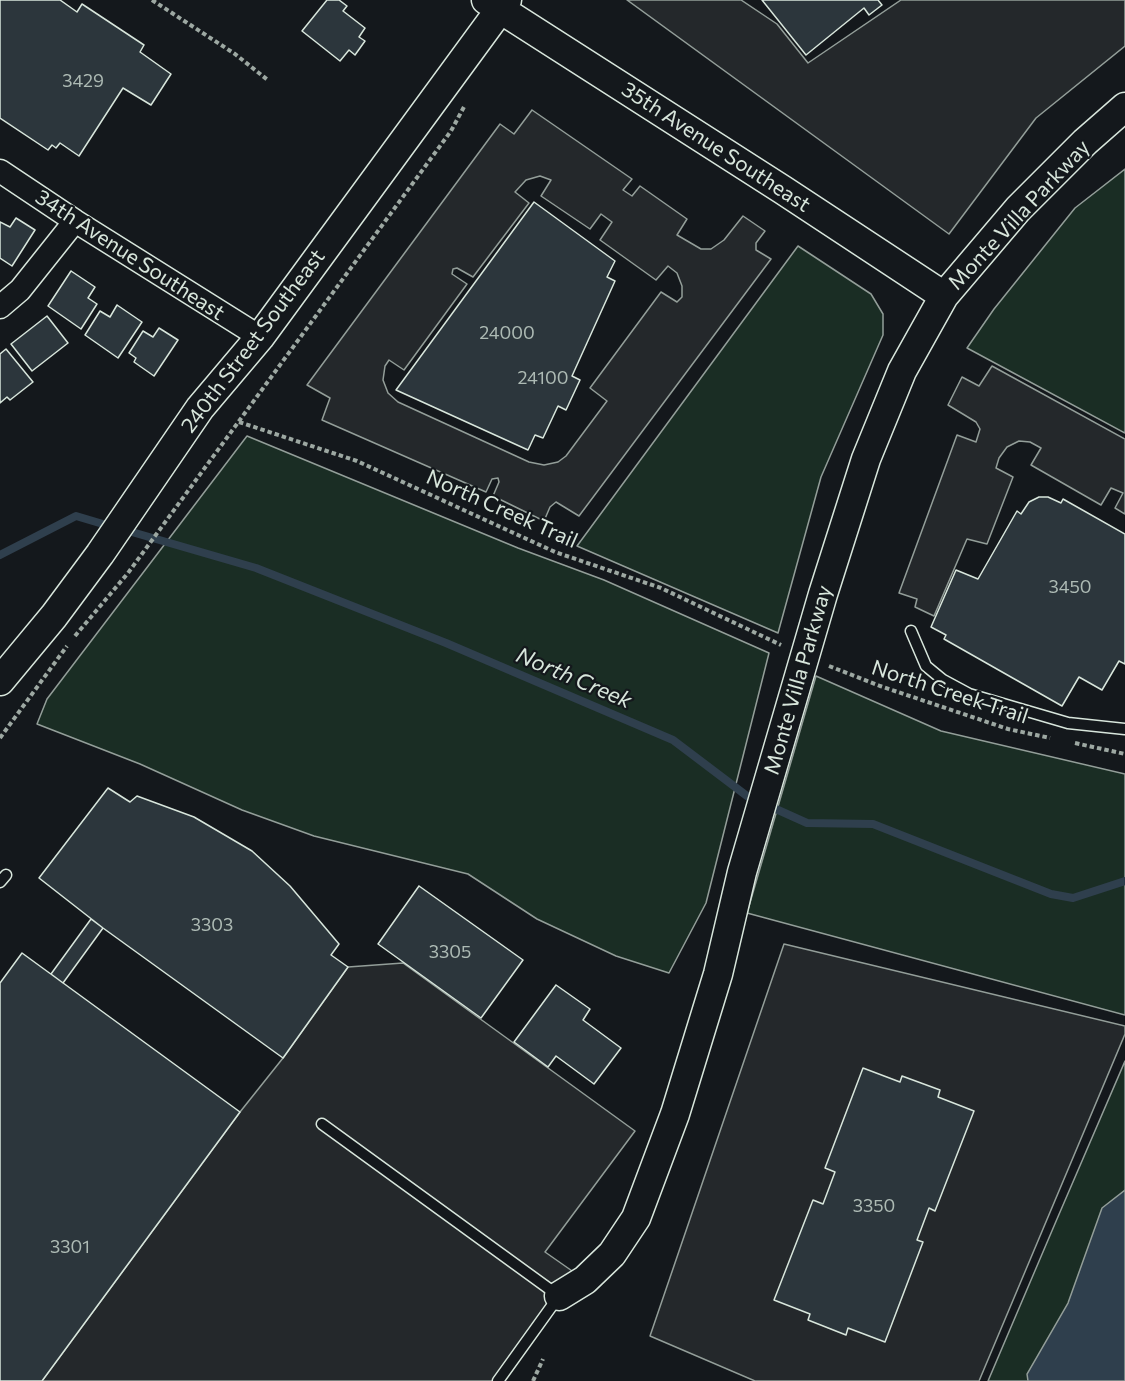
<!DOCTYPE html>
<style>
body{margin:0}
canvas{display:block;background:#14181c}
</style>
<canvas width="1125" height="1381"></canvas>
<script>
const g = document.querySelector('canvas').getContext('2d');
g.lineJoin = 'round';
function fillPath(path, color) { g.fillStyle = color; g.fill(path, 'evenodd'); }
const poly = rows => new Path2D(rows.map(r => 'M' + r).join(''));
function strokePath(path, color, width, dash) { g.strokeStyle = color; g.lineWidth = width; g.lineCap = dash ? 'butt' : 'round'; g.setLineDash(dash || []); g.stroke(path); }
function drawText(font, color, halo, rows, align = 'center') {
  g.font = font + ' Commissioner,sans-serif'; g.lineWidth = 4.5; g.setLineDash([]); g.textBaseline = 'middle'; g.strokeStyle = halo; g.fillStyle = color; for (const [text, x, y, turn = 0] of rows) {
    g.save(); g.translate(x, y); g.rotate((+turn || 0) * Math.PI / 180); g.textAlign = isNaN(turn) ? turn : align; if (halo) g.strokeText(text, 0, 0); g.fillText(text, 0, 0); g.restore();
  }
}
const green = poly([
 [1125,169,1125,433,967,348,994,309,1075,208,1125,169],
 [798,246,871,294,883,314,883,335,821,477,778,633,577,546,798,246],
 [247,436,518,548,604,580,769,653,706,903,669,973,616,956,537,919,468,874,314,836,242,810,140,764,37,724,47,699,247,436],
 [816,676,941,731,1125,774,1125,1015,747,913,816,676],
 [1125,1061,1125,1381,988,1381,1057,1219,1125,1061]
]);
fillPath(green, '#1a2d24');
strokePath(green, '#939e99', 1.5);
const parking = poly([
 [627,0,741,0,777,24,808,63,901,0,1125,0,1125,46,1036,118,949,234,627,0],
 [532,110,632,179,623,190,632,196,640,186,687,219,677,235,701,249,711,249,724,240,743,216,765,231,756,243,756,250,771,259,579,516,556,502,550,507,544,521,493,496,499,482,498,478,492,479,486,492,322,420,330,398,307,385,500,124,514,134,532,110],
 [540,176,551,180,541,196,590,229,601,214,612,222,600,240,656,280,668,266,677,273,682,286,682,297,677,302,661,292,590,388,607,401,566,456,558,462,544,465,529,462,398,402,388,393,383,380,385,366,389,360,404,370,467,284,452,274,453,269,457,268,473,277,529,203,515,192,526,180,540,176],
 [992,366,1125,439,1125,514,1115,508,1123,493,1111,488,1101,505,1031,465,1041,448,1030,442,1019,441,1007,447,999,458,996,468,1013,477,987,544,967,539,934,616,915,607,917,599,899,593,957,435,976,442,980,429,976,422,948,405,962,377,979,386,992,366],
 [784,944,1125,1026,1125,1034,979,1381,755,1381,650,1336,784,944],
 [403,963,635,1131,545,1252,585,1280,559,1296,498,1381,42,1381,240,1112,283,1058,348,967,403,963]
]);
fillPath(parking, '#24282b');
strokePath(parking, '#939e99', 1.5);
const water = poly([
 [1125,1190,1125,1381,1028,1381,1027,1374,1068,1303,1102,1208,1125,1190]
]);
fillPath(water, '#2f3f4d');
strokePath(water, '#939e99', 1.5);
strokePath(poly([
 [125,530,256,568,446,643,673,740,747,796,807,823,873,824,1051,894,1073,898,1125,881],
 [0,555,76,516,113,527]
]), '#2f3f4d', 8);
const building = poly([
 [0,0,60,0,77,12,82,4,144,45,140,52,171,74,151,105,123,88,79,156,60,143,56,148,52,145,48,150,0,118,0,0],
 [327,0,339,0,347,6,343,11,365,28,359,37,365,41,355,55,349,50,340,61,302,31,327,0],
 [762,0,878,0,882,5,869,15,864,8,806,55,762,0],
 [534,202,615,261,607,277,615,281,572,376,580,380,566,410,558,406,543,438,535,435,528,450,396,390,534,202],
 [16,218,35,230,12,266,0,258,0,222,10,227,16,218],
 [71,271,95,287,88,298,97,304,81,329,48,306,71,271],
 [117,305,142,322,118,358,85,335,100,311,110,317,117,305],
 [47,316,68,343,32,371,11,344,47,316],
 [159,328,178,340,154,376,134,362,136,358,129,353,143,331,153,337,159,328],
 [6,349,33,382,10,400,7,397,0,403,0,354,6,349],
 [1039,497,1048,497,1061,503,1063,499,1125,534,1125,664,1119,661,1102,690,1079,677,1062,706,944,639,946,635,931,627,956,570,978,579,1017,511,1021,514,1029,502,1039,497],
 [108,788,130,802,137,796,194,817,252,851,290,886,339,944,331,955,348,967,283,1058,103,928,39,878,108,788],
 [419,886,523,960,481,1018,378,944,419,886],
 [91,919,103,928,63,983,51,974,91,919],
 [22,953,240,1112,42,1381,0,1381,0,983,22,953],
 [556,985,590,1009,583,1020,621,1048,594,1084,556,1056,548,1067,514,1042,556,985],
 [863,1068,900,1082,902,1076,940,1090,938,1097,974,1111,935,1211,929,1208,917,1240,923,1242,885,1342,848,1328,846,1335,808,1320,810,1314,774,1300,813,1200,823,1204,835,1172,825,1168,863,1068]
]);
fillPath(building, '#2c363c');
strokePath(building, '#d8e6dc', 1.5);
const service = poly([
 [911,631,926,666,943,680,969,694,1068,723,1125,729],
 [0,882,6,875],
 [322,1124,559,1296,498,1381]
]);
const minor = poly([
 [0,171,75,221,260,337],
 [0,307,20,290,75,221]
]);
const tertiary = poly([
 [486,0,783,190,944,296],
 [0,681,54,616,100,554,200,408,260,337,507,0],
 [559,1296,585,1280,612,1254,636,1218,675,1114,718,974,742,872,823,594,866,459,902,371,944,296,1018,209,1085,142,1125,107]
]);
strokePath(service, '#d8e6dc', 13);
strokePath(minor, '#d8e6dc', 25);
strokePath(tertiary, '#d8e6dc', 31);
strokePath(poly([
 [152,0,235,54,269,81],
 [239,422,357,461,555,552,661,588,781,645],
 [75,636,128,573,451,131,465,105],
 [829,666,880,686,1008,729,1050,738],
 [0,738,67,646],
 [1075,743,1125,754],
 [533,1381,543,1359]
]), '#9da8a2', 4, [4.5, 3]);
strokePath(service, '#14181c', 10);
strokePath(minor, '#14181c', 22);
strokePath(tertiary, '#14181c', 28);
drawText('18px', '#adbab4', null, [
 ["3429",83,81],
 ["24000",507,333],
 ["24100",543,378],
 ["3450",1070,587],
 ["3303",212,925],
 ["3305",450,952],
 ["3350",874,1206],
 ["3301",70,1247]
]);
drawText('21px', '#d8e6dc', '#14181c', [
 ["35th Avenue Southeast",716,147,33],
 ["Monte Villa Parkway",1019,215,-47],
 ["34th Avenue Southeast",130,255,33],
 ["240th Street Southeast",253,341,-53],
 ["North Creek Trail",502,509,24],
 ["Monte Villa Parkway",798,680,-74],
 ["North Creek Trail",950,692,18]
]);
drawText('italic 22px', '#d8e6dc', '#14181c', [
 ["North Creek",574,678,23]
]);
</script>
